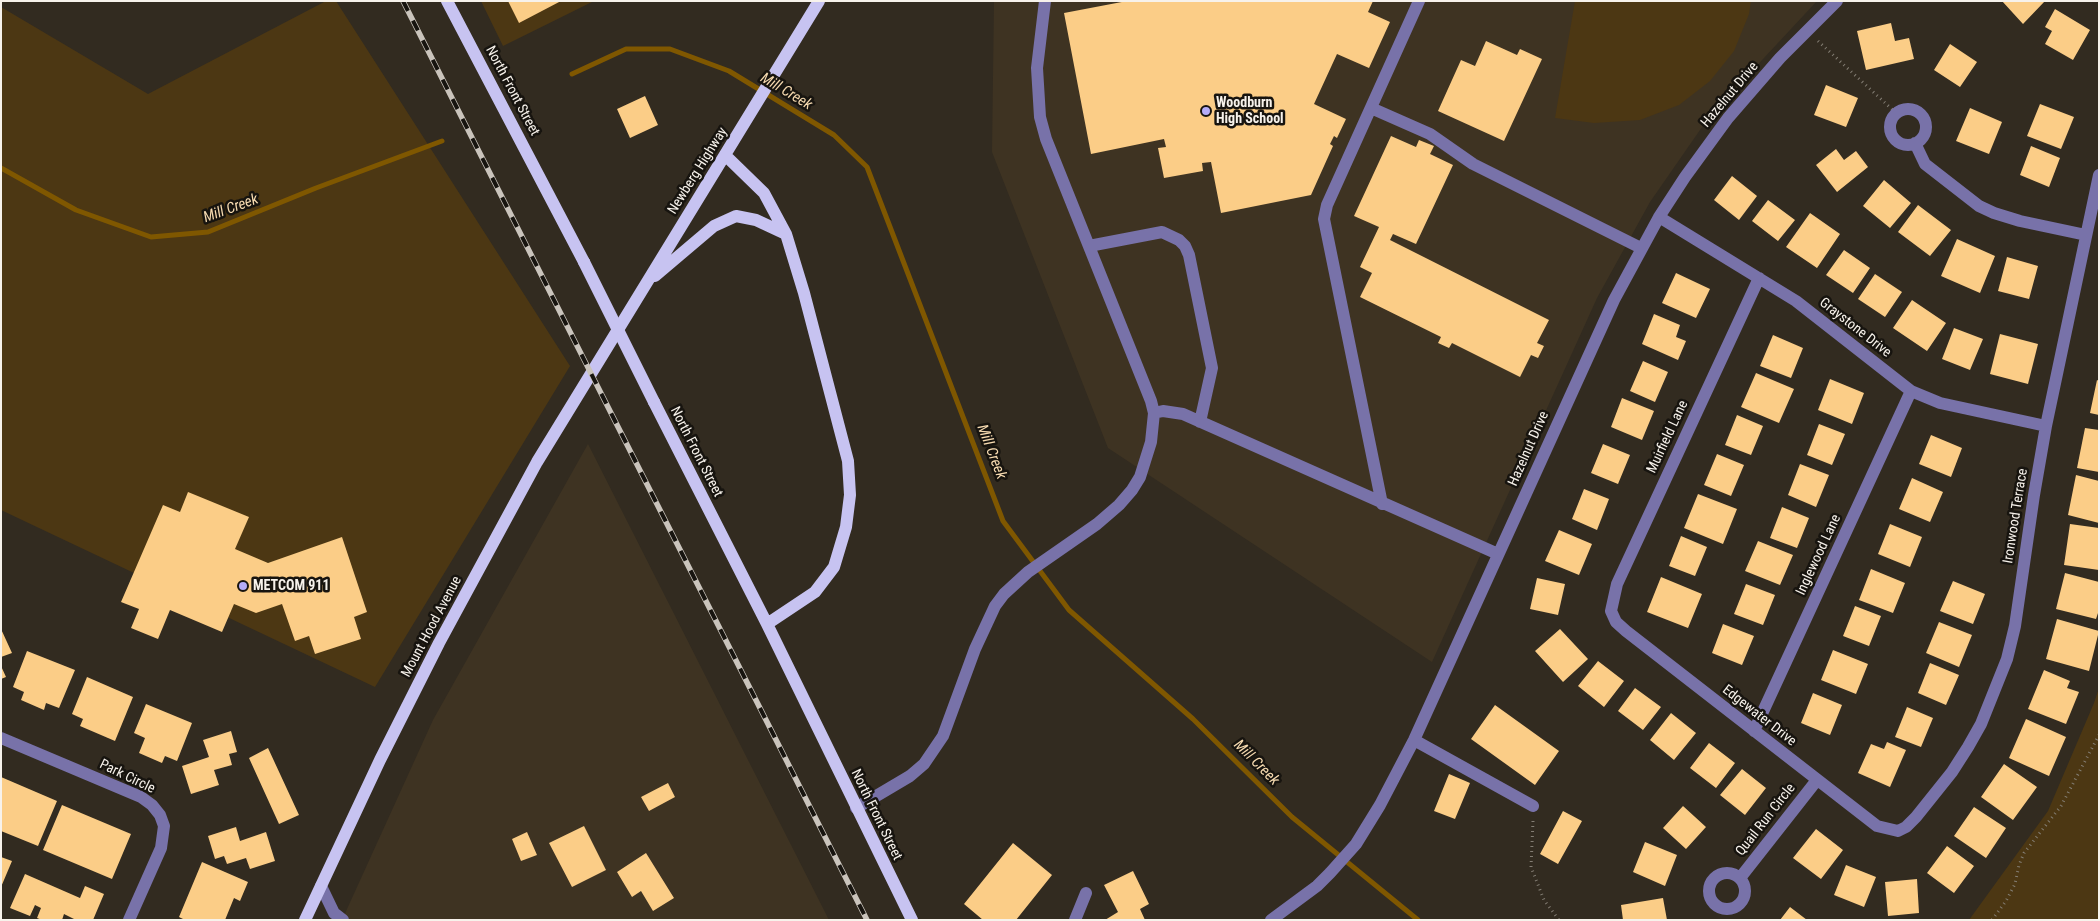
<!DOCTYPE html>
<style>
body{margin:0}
#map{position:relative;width:2100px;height:921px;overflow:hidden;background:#322b20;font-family:"Roboto Condensed",sans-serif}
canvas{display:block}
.frame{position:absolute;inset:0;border:2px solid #f7f2eb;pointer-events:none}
</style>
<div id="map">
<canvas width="2100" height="921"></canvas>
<div class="frame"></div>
</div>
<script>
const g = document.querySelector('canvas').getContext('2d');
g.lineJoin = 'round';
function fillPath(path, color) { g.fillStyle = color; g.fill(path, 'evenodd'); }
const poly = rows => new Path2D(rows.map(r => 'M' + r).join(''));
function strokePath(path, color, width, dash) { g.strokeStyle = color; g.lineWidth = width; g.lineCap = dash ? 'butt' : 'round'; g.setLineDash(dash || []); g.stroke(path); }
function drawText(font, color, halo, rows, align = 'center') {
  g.font = font + ' "Roboto Condensed",sans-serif'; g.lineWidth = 5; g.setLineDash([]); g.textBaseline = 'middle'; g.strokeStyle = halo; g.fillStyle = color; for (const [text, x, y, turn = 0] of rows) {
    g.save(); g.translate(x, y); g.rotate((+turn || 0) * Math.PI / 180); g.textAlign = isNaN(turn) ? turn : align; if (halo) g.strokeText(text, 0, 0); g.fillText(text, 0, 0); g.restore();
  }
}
fillPath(poly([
 [994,1,1817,1,1709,117,1650,202,1597,298,1432,662,1108,448,992,152],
 [588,444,829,920,342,920,433,720]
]), '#3e3322');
fillPath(poly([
 [326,1,336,1,570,366,375,687,1,510,1,7,148,94],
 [481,1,594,1,503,46],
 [1575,1,1751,1,1749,14,1734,51,1710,81,1679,105,1640,120,1594,123,1555,118],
 [2099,688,2099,920,1969,920,2048,811,2094,703]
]), '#4c3713');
strokePath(poly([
 [572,74,626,49,670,49,729,71,834,135,867,167,1003,521,1069,610,1193,719,1292,817,1418,920],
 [1,168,76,210,151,237,208,232,316,188,442,141]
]), '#7f5700', 5);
fillPath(poly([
 [508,1,561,1,519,23],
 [1127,1,1373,1,1368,12,1390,22,1369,68,1337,54,1314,104,1346,119,1337,138,1334,136,1330,144,1333,146,1311,195,1221,213,1211,162,1202,163,1203,171,1164,178,1158,148,1166,147,1164,139,1091,154,1064,13],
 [2002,1,2045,1,2023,24],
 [2055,9,2090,30,2073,60,2045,44,2052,31,2045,27],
 [1891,23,1895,41,1909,38,1914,59,1866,70,1857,31],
 [1486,41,1517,55,1520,49,1542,59,1504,141,1438,111,1461,60,1475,66],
 [1950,44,1977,62,1960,87,1934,70],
 [1826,85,1858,98,1846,127,1814,115],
 [645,96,658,125,630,138,617,109],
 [2040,104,2074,117,2061,149,2027,136],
 [1970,108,2002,122,1989,154,1956,141],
 [1391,136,1416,147,1419,140,1434,146,1430,154,1453,165,1416,244,1393,234,1390,240,1549,320,1537,343,1544,346,1538,358,1531,355,1520,377,1452,343,1449,348,1438,343,1441,337,1360,297,1372,273,1360,267,1379,227,1354,216],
 [2031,146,2060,158,2049,187,2020,175],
 [1836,149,1844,160,1856,151,1868,167,1837,192,1816,165],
 [1732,176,1757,196,1739,220,1714,200],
 [1884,180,1911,203,1890,228,1863,206],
 [1768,200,1795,220,1778,241,1752,221],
 [1918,205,1951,230,1930,256,1898,232],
 [1810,213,1840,234,1817,268,1786,247],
 [1957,239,1995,256,1980,293,1941,276],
 [1844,250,1870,268,1853,293,1826,275],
 [2007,257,2038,266,2029,299,1998,291],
 [1676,273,1710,289,1696,318,1662,303],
 [1875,274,1902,292,1885,317,1858,299],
 [1912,300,1946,323,1927,351,1893,328],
 [1654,314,1680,325,1676,337,1686,341,1678,360,1642,344],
 [1954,328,1983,339,1970,370,1942,359],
 [2000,334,2038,344,2028,384,1990,374],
 [1773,335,1803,348,1791,378,1760,366],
 [1643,361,1668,372,1655,402,1630,391],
 [1756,373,1794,389,1779,423,1741,407],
 [1830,379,1864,393,1852,424,1818,410],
 [2097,380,2099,381,2099,415,2090,413],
 [1622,398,1654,411,1642,440,1611,427],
 [1737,415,1763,426,1751,455,1725,445],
 [1819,424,1845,434,1832,465,1807,455],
 [2085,428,2099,430,2099,472,2077,468],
 [1931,435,1962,448,1951,477,1919,464],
 [1603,444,1630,455,1618,484,1591,473],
 [1717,454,1744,465,1731,496,1704,485],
 [1800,464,1829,475,1816,507,1788,495],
 [2076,475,2099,481,2099,523,2068,515],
 [1912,478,1943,492,1930,522,1899,509],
 [1584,489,1609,499,1597,530,1572,519],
 [188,492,249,517,235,549,268,563,342,537,367,612,354,617,361,639,315,654,309,636,295,641,282,604,256,613,234,604,222,632,170,610,158,639,131,628,139,609,121,602,163,505,180,512],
 [1698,494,1737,509,1723,544,1684,528],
 [1782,507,1809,518,1797,548,1770,538],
 [1890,524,1922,537,1910,567,1878,554],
 [2070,524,2099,528,2099,570,2064,565],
 [1559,530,1592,544,1579,575,1545,561],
 [1681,536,1707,547,1695,576,1669,566],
 [1758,541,1793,555,1780,585,1745,571],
 [1871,569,1905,583,1893,613,1859,600],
 [2065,573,2099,582,2099,610,2096,619,2056,609],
 [1661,577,1702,594,1688,628,1647,612],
 [1537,578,1565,584,1558,615,1530,609],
 [1953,581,1985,594,1973,624,1940,611],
 [1746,584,1775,595,1763,625,1734,614],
 [1855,606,1881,616,1869,646,1843,636],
 [2057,619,2099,631,2089,671,2046,659],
 [1939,622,1972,635,1959,667,1926,653],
 [1723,624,1754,636,1742,665,1712,653],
 [1,629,12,653,1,657],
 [1560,629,1588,659,1563,682,1535,651],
 [1833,650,1868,664,1856,694,1821,680],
 [27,651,75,670,59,708,46,703,44,710,21,700,24,692,13,687],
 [1598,661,1624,681,1604,707,1578,686],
 [1930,663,1959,675,1946,705,1918,693],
 [1,666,6,677,1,679],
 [2044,670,2070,681,2067,688,2079,692,2066,724,2028,709],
 [87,677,133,697,115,741,80,726,83,719,72,714],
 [1635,688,1661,707,1643,730,1618,711],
 [1813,693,1842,705,1830,735,1801,723],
 [146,704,192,723,177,761,165,756,162,763,139,753,145,738,134,733],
 [1495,705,1559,751,1535,785,1471,739],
 [1907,707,1933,718,1921,747,1895,737],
 [1671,713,1696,733,1674,760,1650,740],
 [2026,719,2066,737,2049,776,2009,758],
 [231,731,237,752,229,754,232,765,214,770,219,785,191,794,182,766,209,757,203,740],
 [1887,742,1906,750,1890,787,1858,773,1871,744,1884,749],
 [1709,743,1735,763,1716,788,1690,768],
 [268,748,299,815,279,824,249,758],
 [2004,764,2037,787,2013,820,1981,797],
 [1742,769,1766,788,1745,815,1720,795],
 [1449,774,1470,783,1455,819,1434,811],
 [1,777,57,801,38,846,1,831],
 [668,783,675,797,649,811,641,797],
 [62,805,131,834,112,879,43,850],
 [1683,806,1706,827,1686,849,1663,828],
 [1974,807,2006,828,1986,858,1954,836],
 [1563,811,1582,821,1558,864,1540,854],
 [584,826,606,870,572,887,549,843],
 [236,827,240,841,266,832,275,861,250,869,246,858,227,864,224,856,215,859,208,836],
 [1816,829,1843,850,1821,879,1793,858],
 [527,832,537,855,521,861,512,839],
 [1645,842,1677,855,1665,886,1633,872],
 [1013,843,1052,875,1016,920,983,920,964,904],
 [1947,846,1974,866,1954,893,1927,873],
 [646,853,674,898,653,911,641,891,632,897,617,872],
 [1,857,12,861,1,887],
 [202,862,248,882,240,901,234,898,225,920,185,920,179,917],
 [1846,865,1876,877,1864,907,1834,895],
 [1133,871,1149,904,1140,909,1145,920,1105,920,1118,912,1104,885],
 [25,874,80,898,85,886,104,894,93,920,76,920,64,914,62,920,42,920,37,918,41,908,35,905,30,916,10,908],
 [1917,879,1919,913,1888,916,1885,882],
 [1663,898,1667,920,1623,920,1621,905],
 [1790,907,1807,920,1780,920]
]), '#fbcd87');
strokePath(poly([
 [1818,41,1896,113],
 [1533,821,1531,867,1544,900,1559,920],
 [1992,920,2006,901,2015,884,2019,865,2024,853,2061,806,2099,735]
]), '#847e74', 3, [1, 4]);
strokePath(poly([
 [1371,108,1430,134,1473,164,1641,248],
 '1890 127a18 18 0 1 1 36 0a18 18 0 1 1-36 0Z',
 [1915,143,1925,164,1979,206,1994,213,2020,221,2086,235],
 [1659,217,1796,301,1911,391,1940,403,2046,426],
 [1089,246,1162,232,1179,240,1185,246,1189,255,1212,368,1200,422],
 [1759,278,1617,584,1611,611,1616,622,1626,631,1877,826,1898,831,1906,827,1916,817,1952,772,1968,747,1981,724,2007,659,2015,626,2034,495,2046,426,2099,175],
 [1154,413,1163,411,1183,414,1498,554],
 [1382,504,1324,219,1327,205,1419,1],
 [1754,731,1911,391],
 [1,738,141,797,152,805,160,815,164,826,161,848,129,920],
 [1414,740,1533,806],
 [856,808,910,776,924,764,943,736,975,649,995,606,1004,594,1028,572,1097,524,1119,505,1132,490,1140,477,1151,442,1154,413,1151,401,1046,139,1040,117,1037,68,1045,1],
 '1709 891a18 18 0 1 1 36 0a18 18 0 1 1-36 0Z',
 [1740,878,1817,780],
 [321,886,334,913,343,920],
 [1075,920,1086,893],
 [1271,920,1317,886,1330,873,1356,844,1380,805,1414,740,1614,300,1659,217,1685,177,1728,118,1780,58,1837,1]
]), '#7872a9', 12);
strokePath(poly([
 [447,1,584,262],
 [726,156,764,193,786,234,804,293,848,461,850,495,846,527,834,567,815,592,767,624],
 [655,276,714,226,736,216,756,220,786,234],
 [654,402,767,624,912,920],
 [305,920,380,760,439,643,537,462,819,1]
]), '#c7c3f1', 12);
const rail = poly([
 [403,1,867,920]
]);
strokePath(rail, '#cac4bc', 5.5);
strokePath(rail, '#17140f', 4, [11]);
strokePath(poly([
 [584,262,654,402]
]), '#c7c3f1', 12);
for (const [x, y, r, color] of [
 [1206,111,5,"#b5acf8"],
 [243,586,5,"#b5acf8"]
]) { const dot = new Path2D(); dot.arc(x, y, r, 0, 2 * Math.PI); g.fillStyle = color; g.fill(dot); strokePath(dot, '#17140f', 2); }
drawText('14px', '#f7f2eb', '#17140f', [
 ["North Front Street",512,91,62],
 ["Hazelnut Drive",1730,95,-50],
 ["Newberg Highway",698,171,-58],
 ["Graystone Drive",1855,328,38],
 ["Muirfield Lane",1668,437,-65],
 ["Hazelnut Drive",1529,449,-66],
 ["North Front Street",696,452,63],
 ["Ironwood Terrace",2016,516,-81],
 ["Inglewood Lane",1819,555,-65],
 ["Mount Hood Avenue",432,627,-62],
 ["Edgewater Drive",1759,716,38],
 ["Park Circle",127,777,26],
 ["North Front Street",876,815,64],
 ["Quail Run Circle",1766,820,-52]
]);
drawText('bold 14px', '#f7f2eb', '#17140f', [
 ["Woodburn",1216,103],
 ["High School",1216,119],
 ["METCOM 911",253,586]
], 'left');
drawText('italic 15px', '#f7dbb1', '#17140f', [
 ["Mill Creek",786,92,31],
 ["Mill Creek",231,209,-20],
 ["Mill Creek",991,452,69],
 ["Mill Creek",1256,763,45]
]);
</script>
